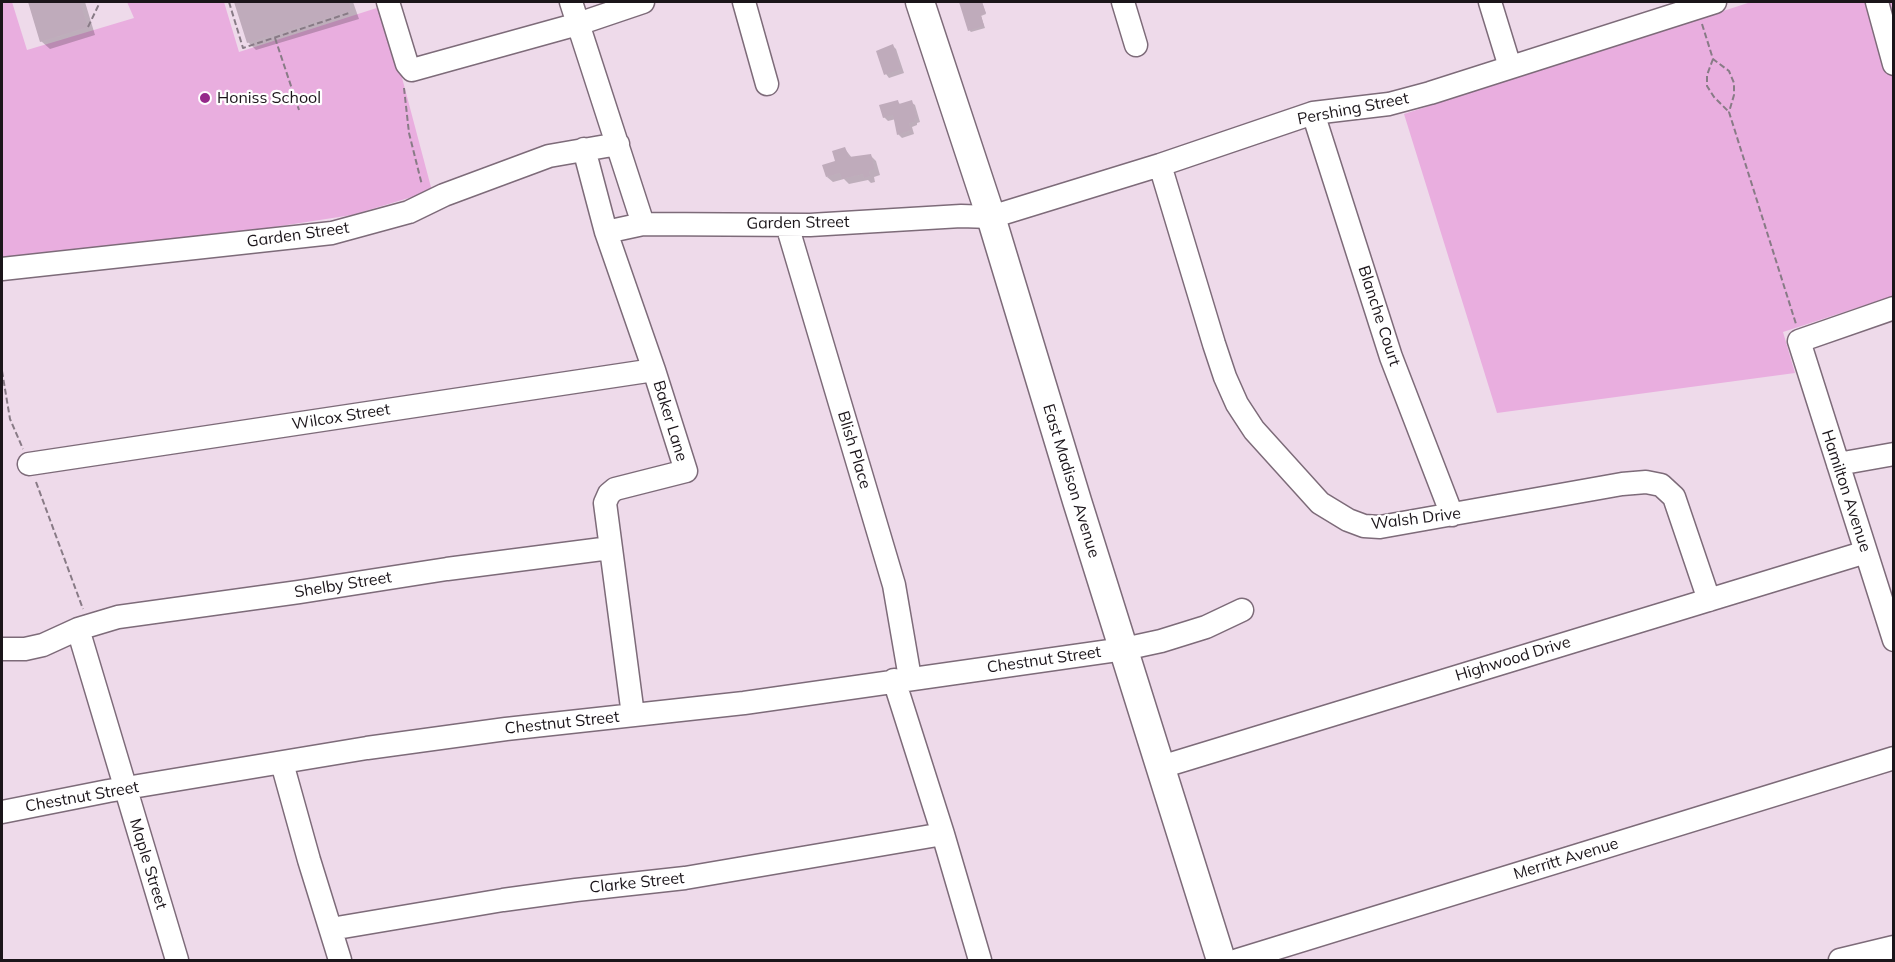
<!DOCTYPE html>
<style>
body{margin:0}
#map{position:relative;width:1895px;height:962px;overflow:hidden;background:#eedaea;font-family:Mulish,sans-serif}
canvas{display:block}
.frame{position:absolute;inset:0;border:3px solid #1b151a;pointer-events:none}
</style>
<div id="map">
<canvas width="1895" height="962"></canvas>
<div class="frame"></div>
</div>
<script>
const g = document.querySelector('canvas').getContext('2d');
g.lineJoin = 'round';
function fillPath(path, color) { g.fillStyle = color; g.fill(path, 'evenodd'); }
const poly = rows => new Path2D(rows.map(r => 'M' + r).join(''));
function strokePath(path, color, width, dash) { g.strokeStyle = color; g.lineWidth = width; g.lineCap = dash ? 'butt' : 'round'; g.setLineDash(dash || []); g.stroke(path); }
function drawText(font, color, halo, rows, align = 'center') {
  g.font = font + ' Mulish,sans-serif'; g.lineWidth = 4.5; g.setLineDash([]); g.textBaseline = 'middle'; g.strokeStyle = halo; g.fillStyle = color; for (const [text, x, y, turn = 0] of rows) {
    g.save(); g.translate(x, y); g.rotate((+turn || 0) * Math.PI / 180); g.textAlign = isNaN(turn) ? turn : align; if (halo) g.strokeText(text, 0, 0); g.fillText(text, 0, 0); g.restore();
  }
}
fillPath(poly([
 [2,2,12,2,27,50,134,18,127,2,224,2,239,52,383,6,432,191,352,215,2,269],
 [1751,2,1893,2,1893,296,1783,332,1795,373,1497,413,1404,114]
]), '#e9aedf');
fillPath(poly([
 [34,2,85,2,95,35,50,49,41,41,30,3],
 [236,2,353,2,359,19,256,50,248,42],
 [960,2,982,2,986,14,981,16,985,28,971,32,970,31],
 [893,46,896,49,904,73,889,78,886,74],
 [898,102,901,105,911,102,915,105,920,122,917,123,917,125,912,127,914,134,902,138,898,134,896,119,888,121,884,117],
 [845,149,852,158,870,155,876,161,880,175,874,177,875,182,871,183,868,180,849,184,844,179,833,182,827,177]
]), '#0003');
fillPath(poly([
 [28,2,80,2,88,27,40,42],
 [234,2,349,2,351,11,247,43],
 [959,2,982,2,986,13,981,15,984,26,968,31],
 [893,44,901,69,884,75,876,51],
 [898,100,899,104,912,100,917,118,914,119,915,122,909,123,911,130,897,135,893,115,883,118,879,105],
 [845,147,849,157,871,154,875,169,869,171,870,176,864,178,863,174,842,179,840,173,826,177,822,165,835,161,832,151]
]), '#bfabbb');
const minor = poly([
 [388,2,407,64,412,70,578,24,643,2],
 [571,2,643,224],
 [744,2,767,84],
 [1123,2,1136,45],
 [1490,2,1510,67],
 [1877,2,1894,64],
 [1313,113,1391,357,1452,515],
 [584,149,606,232,654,370,686,471,615,489,609,494,605,503,633,715],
 [1160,165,1214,344,1225,377,1237,404,1254,430,1320,503,1348,520,1364,526,1380,527,1622,484,1646,482,1661,485,1674,497,1709,600],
 [787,225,894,585,910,678],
 [606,232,643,224,810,225,961,216,991,217,1160,165,1313,113,1389,104,1430,93,1715,2],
 [2,269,332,233,409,212,444,195,549,156,618,144],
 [1894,308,1799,341,1894,640],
 [29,464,654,370],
 [1838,464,1894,454],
 [78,629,177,960],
 [2,649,25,649,43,645,78,629,118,617,299,592,447,569,610,548],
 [894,680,943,834,980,960],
 [282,763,309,860,340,960],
 [1161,767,1866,552],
 [2,812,108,791,367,748,506,729,744,703,1124,649,1161,641,1206,627,1242,610],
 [331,929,503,900,576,890,685,878,943,834],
 [1238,960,1894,758],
 [1840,960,1894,947]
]);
const major = poly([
 [920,2,991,217,1077,501,1221,960]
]);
strokePath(minor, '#7d6b79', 25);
strokePath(major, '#7d6b79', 31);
strokePath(poly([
 [229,2,243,48,349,13],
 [1702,24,1713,59,1729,71,1734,83,1734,95,1729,112,1796,324],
 [88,27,100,2],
 [275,38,299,110],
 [1713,59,1707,75,1707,86,1714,97,1729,112],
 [404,88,409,133,422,185],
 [2,371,10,419,23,449],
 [36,482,83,609]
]), '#887b86', 2, [6, 3]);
strokePath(minor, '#fff', 22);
strokePath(major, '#fff', 28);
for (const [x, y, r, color] of [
 [205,98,6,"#95298a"]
]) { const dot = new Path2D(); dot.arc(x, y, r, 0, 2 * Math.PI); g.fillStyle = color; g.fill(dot); strokePath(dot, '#fff', 2); }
drawText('16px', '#1b151a', '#fff', [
 ["Honiss School",217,98]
], 'left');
drawText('16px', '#1b151a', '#fff', [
 ["Pershing Street",1353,109,-11],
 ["Garden Street",798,223,-1],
 ["Garden Street",298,235,-8],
 ["Blanche Court",1379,316,72],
 ["Wilcox Street",341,417,-9],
 ["Baker Lane",670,421,73],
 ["Blish Place",854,450,73],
 ["East Madison Avenue",1071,481,73],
 ["Hamilton Avenue",1846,491,72],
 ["Walsh Drive",1416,519,-7],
 ["Shelby Street",343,585,-9],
 ["Highwood Drive",1513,659,-17],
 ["Chestnut Street",1044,660,-8],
 ["Chestnut Street",562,723,-6],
 ["Chestnut Street",82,797,-10],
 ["Merritt Avenue",1566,859,-17],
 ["Maple Street",148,864,73],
 ["Clarke Street",637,883,-6]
]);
</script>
